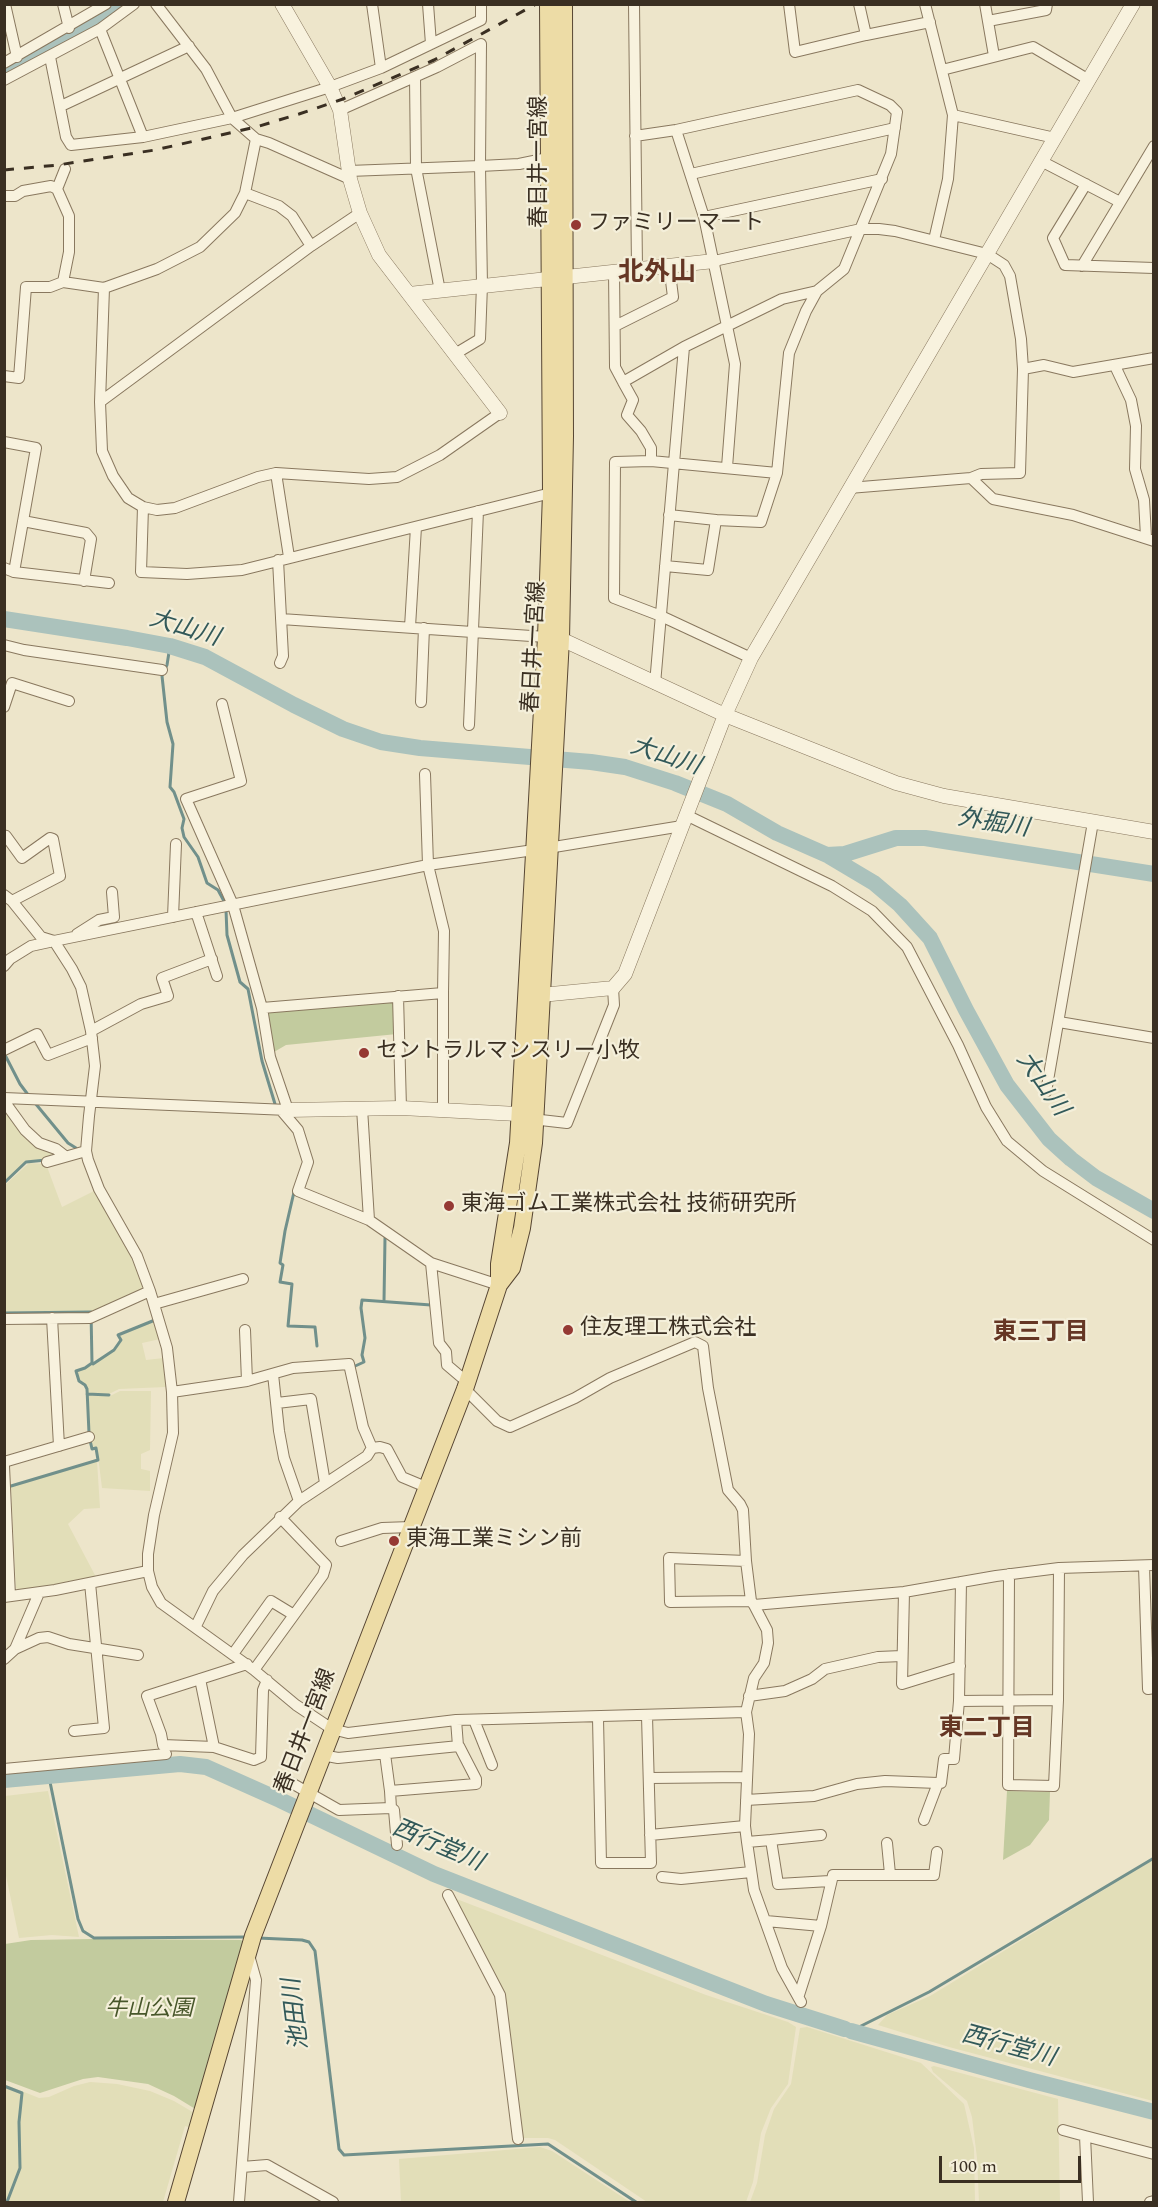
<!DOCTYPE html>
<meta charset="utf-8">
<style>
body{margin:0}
#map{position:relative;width:1158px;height:2207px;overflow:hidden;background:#ede5ca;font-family:Spectral,serif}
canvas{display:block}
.frame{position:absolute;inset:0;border:6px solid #3a2f22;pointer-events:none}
.scale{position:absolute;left:939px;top:2156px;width:142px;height:27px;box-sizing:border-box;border:3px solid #3a2f22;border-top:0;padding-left:8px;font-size:18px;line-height:21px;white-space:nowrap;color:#3a2f22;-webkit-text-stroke:4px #f4efda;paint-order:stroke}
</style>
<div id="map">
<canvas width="1158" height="2207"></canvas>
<div class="frame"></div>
<div class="scale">100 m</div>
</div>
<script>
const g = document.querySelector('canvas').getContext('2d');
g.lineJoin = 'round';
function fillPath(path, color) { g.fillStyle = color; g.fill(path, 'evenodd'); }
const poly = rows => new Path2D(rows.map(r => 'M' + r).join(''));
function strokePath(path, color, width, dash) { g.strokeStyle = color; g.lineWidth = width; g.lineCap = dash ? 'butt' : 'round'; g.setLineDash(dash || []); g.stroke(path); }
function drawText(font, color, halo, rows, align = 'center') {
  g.font = font + ' Spectral,"Noto Sans JP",serif'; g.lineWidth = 4.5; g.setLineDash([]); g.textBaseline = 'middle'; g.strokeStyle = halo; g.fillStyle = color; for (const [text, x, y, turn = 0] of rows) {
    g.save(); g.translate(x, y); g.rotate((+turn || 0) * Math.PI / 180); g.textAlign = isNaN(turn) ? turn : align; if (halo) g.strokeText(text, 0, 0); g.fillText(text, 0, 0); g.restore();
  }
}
fillPath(poly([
 [4,1104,28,1134,61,1154,45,1159,26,1161,5,1182],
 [29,1163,46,1164,62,1207,94,1191,125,1244,143,1285,142,1289,100,1311,5,1312,4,1186],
 [155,1320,160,1339,142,1343,146,1360,164,1358,166,1387,119,1389,109,1394,100,1395,88,1393,85,1384,79,1381,77,1371,85,1369,115,1350,121,1341,119,1336],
 [120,1391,151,1391,150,1450,141,1454,141,1469,150,1471,150,1491,102,1488,97,1448,93,1448,90,1433,88,1395,110,1396],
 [97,1461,100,1508,84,1509,68,1524,96,1577,55,1586,21,1591,16,1588,11,1487],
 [48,1791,79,1937,52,1935,19,1938,5,1871,5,1796],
 [1153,1860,1153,2101,949,2047,878,2025,887,2015,930,1996],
 [454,1898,706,1995,788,2022,796,2027,788,2084,771,2108,761,2133,753,2182,746,2202,647,2202,555,2140,548,2138,522,2138,502,1998],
 [807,2027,921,2063,964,2104,974,2148,975,2202,750,2202,757,2183,765,2135,774,2109,791,2084,800,2028],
 [934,2066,1058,2099,1060,2202,979,2202,977,2158,972,2117,967,2101,933,2072,931,2067],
 [90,2082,117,2084,150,2091,174,2101,196,2114,192,2128,185,2126,163,2202,9,2202,4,2198,4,2084,39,2098,49,2097,74,2086],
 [540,2147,552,2151,630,2202,401,2202,399,2159]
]), '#e2deb8');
fillPath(poly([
 [395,1001,397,1034,286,1045,274,1052,267,1012],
 [1007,1791,1050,1792,1049,1820,1030,1845,1003,1860],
 [93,1939,241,1940,244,1942,197,2110,174,2096,148,2084,98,2077,83,2079,40,2093,5,2080,5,1944,31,1940]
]), '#c2cb9e');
strokePath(poly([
 [170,646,167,665,162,676,167,722,173,744,170,787,174,792,184,819,182,828,184,837,198,857,207,883,218,890,225,903],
 [226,910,227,935,240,982,248,989,262,1061,275,1104],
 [4,1053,20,1084,29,1096],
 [35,1103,68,1143,76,1148],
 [4,1183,26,1162,46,1160],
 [294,1192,285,1231,280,1263,283,1265,280,1282,292,1284,288,1326,315,1327,317,1346],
 [384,1301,385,1238],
 [4,1313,91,1312,92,1363,85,1368,76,1371,79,1381,85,1385,87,1389,89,1433],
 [93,1364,114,1350,121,1340,118,1335,155,1320],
 [353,1367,364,1362,362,1355,365,1338,361,1308,362,1300,431,1305],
 [87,1394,109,1395],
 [11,1486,98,1460,96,1448,92,1449,90,1440],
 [49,1777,78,1919,83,1931,94,1938,248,1937],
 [258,1938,302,1940,309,1942,315,1951,339,2149,344,2155,548,2144,636,2202],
 [845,2029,851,2031,929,1992,1154,1858],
 [4,2086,22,2093,19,2122,20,2168,7,2202]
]), '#71908b', 3);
strokePath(poly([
 [4,74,78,35,122,4],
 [4,619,127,638,170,646,205,657,294,705,343,729,381,742,420,748,591,762,625,767,675,783,727,804,777,833,827,855,874,883,900,905,930,938,966,1010,1007,1085,1049,1139,1071,1159,1096,1178,1154,1211],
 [827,855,845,854,896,838,925,838,1154,874],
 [4,1780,180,1764,206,1767,280,1800,434,1874,766,2004,845,2029],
 [851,2031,1029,2080,1154,2112]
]), '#abc2bc', 16);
const minor = poly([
 [5,4,17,57],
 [63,4,69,28],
 [156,4,206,69,232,118,256,139,269,143,350,179],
 [372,4,381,68],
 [428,4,431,44],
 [634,4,637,268],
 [789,4,795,52,866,35,859,4],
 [925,4,953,115,948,179,934,240],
 [985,4,994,56],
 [988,21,1046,10,1047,4],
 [100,29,143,137],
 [866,35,930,22],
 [50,57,66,137,71,145,143,137,232,118,330,87,381,68,481,20,481,4],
 [4,63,106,4],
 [942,70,1033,47,1089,80],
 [415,77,416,168,440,291],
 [4,80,100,29,134,4],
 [61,106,189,46],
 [340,110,437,67,481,44,480,166,482,285,480,339,455,354],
 [953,115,1055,138],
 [676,130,704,217,735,364,727,467],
 [635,136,676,130,858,90,890,105,897,112,891,154,844,269,817,291,806,311,789,353,777,473,761,522,716,520,669,515],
 [1041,161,1120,202],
 [349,171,480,166,519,164,548,158],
 [691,174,895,128],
 [1086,184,1053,238,1065,265,1154,268],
 [57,189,65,169],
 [245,193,279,206,292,216,311,246],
 [4,196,15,196,23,191,51,186,57,189,69,216,69,252,63,282],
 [360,213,311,246,100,402,102,451,113,476,128,498,143,507,157,510,175,508,258,477,276,473,369,479,397,477,440,455,500,413],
 [704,217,882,179],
 [714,261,861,229,879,229,895,231,987,254,1004,265,1010,276,1021,339,1023,369,1044,365,1073,372,1154,358],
 [1082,266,1154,146],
 [614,271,615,367,623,382],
 [615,326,673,297,669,265],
 [1115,366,1131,400,1136,426,1135,469,1144,500,1146,537],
 [4,376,19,378,26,287,50,287,63,282,104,288],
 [100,402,104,288,157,269,200,247,235,213,245,193,256,139],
 [4,442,36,448,14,572],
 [651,461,651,448,641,431,627,415,633,400,623,382,684,347,782,299,817,291],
 [276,473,289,557],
 [971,478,981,474,1020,473,1023,369],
 [849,488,971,478,993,499,1073,515,1154,541],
 [143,507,141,572,187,574,242,570,551,493],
 [23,521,86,533,91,539,84,581],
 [278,560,283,656,280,663],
 [665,566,708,570,716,520],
 [4,568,14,572,109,583],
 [281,619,546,637],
 [410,627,416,527],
 [4,645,24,650,162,670],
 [751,658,661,616,614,598,615,462,651,461,777,473],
 [655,684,684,347],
 [421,702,424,628],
 [4,707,12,683,69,701],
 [469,725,478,511],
 [686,815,832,886,872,911,907,947,958,1045,986,1107,1007,1141,1043,1171,1154,1240],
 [4,837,6,836,22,858,50,838,53,839,60,876,12,901],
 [548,848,682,826],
 [4,895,12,901,41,937,54,941,72,969,81,987,91,1031,95,1066,89,1116,86,1151,88,1160,99,1189,137,1256,150,1291,167,1348,172,1392,173,1433,154,1515,148,1554,148,1571,152,1587,161,1603,254,1670,296,1705,332,1729,348,1733,456,1720,746,1712],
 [196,912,217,976],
 [173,917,176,844],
 [77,934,99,920,114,917,112,892],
 [4,966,10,959,31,946,54,941,428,865,534,850],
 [398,996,401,1108],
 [262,1008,443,993,444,931,428,865,425,774],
 [1059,1022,1154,1038],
 [91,1031,141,1004,168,996,162,978,212,959],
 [4,1050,37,1034,48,1055,92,1038],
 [1046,1092,1093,822],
 [4,1098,288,1110,270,1057,262,1008,233,905,186,799,241,781,222,704],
 [4,1101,25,1130,39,1143,56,1149,65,1156],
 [362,1108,369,1220,431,1263,499,1285],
 [443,1109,443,993],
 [281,1110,298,1130,308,1162,298,1191,369,1220],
 [532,1119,567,1123,614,1005,613,988],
 [47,1162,86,1151],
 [431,1263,439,1343,446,1352,447,1365,467,1382],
 [154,1304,243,1279],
 [52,1318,59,1446],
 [4,1319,90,1318,150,1291],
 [245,1330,247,1381],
 [273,1374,279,1431,284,1458,299,1501],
 [465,1389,497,1421,510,1427,575,1398,610,1378,695,1342,703,1346,708,1388,728,1490,740,1504,743,1510,746,1561,751,1601,754,1605,904,1592,996,1576,1059,1568,1154,1565],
 [172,1392,247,1381,293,1368,349,1364,363,1427,372,1448],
 [277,1403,311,1399,325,1483],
 [4,1462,89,1437],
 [4,1466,10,1596],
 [341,1541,382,1528,411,1527],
 [746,1561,669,1558,670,1602,751,1601],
 [1144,1566,1148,1689,1154,1688],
 [1009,1574,1008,1785,1054,1786,1058,1700,1059,1568],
 [904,1592,902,1684,960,1666],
 [4,1597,55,1590,148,1571],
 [754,1605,767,1630,768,1643,764,1663,754,1678,746,1712,749,1734,745,1826,747,1842,754,1890,782,1968,801,2002],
 [196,1626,213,1591,243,1555,299,1501,367,1456,372,1448,380,1447,387,1449,402,1477,426,1487],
 [15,1649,39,1638,48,1637,69,1644,138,1655],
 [233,1654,271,1601,294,1615],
 [4,1659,15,1649,39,1593],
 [247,1664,147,1696,161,1734,163,1745,214,1747,254,1760,261,1757,263,1690,267,1680],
 [254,1670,323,1575,326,1565,280,1517],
 [200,1679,214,1747],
 [749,1696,785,1691,812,1679,825,1669,878,1657,902,1656],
 [959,1701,1058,1700],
 [598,1718,601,1863,651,1863,647,1716],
 [456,1720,458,1746],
 [474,1720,492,1765],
 [74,1731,104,1728,90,1583],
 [385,1754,390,1791],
 [4,1769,166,1754],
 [281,1777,339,1810,391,1808,390,1791,476,1784,476,1779,459,1746,338,1758,322,1755],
 [650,1778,746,1777],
 [746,1800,814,1796,857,1784,885,1781,938,1783],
 [391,1808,394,1810,397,1845],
 [924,1820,938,1783,941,1783,944,1759,954,1759,959,1701,961,1582],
 [650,1835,745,1826],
 [771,1840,821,1835],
 [747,1842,771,1840,778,1884,830,1881],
 [887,1843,890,1874],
 [662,1877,681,1879,751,1872],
 [448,1895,500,1995,518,2139],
 [766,1921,821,1926],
 [799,1995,821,1926,833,1875,934,1875,937,1852],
 [1063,2130,1085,2136],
 [242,2167,267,2165,333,2202],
 [239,2202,256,1980,249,1955],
 [1088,2202,1085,2136,1154,2154],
 [1150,2202,1154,2201]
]);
const tertiary = poly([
 [282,4,330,87,340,110,350,179,360,213,379,255,500,413],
 [409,294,714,261],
 [552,638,561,639,725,715,896,783,944,796,1154,832],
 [541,995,613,988,625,974,725,715,751,658,1133,4],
 [288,1110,401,1108,518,1114]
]);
const primary = poly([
 [499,1285,512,1268,522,1228,534,1143,561,639,565,436,564,4],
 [176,2202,253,1936,465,1389,499,1285,499,1264,518,1143,546,637,551,493,548,4]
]);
strokePath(minor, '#89785f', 12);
strokePath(tertiary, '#89785f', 15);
strokePath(primary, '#574633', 18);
strokePath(minor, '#f8f2de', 10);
strokePath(tertiary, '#f8f2de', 14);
strokePath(primary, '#eddca6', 16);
strokePath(poly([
 [4,170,58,165,155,150,256,127,299,114,343,99,434,60,536,4]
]), '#3a2f22', 3, [10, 10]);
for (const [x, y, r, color] of [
 [576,225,6,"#953933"],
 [364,1053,6,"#953933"],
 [449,1206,6,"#953933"],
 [568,1330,6,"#953933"],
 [394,1541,6,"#953933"]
]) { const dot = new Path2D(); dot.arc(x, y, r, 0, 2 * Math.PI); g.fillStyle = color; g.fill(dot); strokePath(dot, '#f4efda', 2); }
drawText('22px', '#3a2f22', '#f4efda', [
 ["春日井一宮線",541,162,-90],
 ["春日井一宮線",536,647,-87],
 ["春日井一宮線",307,1732,-69]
]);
drawText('22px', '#3a2f22', '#f4efda', [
 ["ファミリーマート",588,225],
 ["セントラルマンスリー小牧",376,1053],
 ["東海ゴム工業株式会社 技術研究所",461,1206],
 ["住友理工株式会社",580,1330],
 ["東海工業ミシン前",406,1541]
], 'left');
drawText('italic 22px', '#47562a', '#f4efda', [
 ["牛山公園",149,2011]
]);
drawText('italic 24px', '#325959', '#f4efda', [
 ["大山川",184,630,17],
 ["大山川",665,758,18],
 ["外掘川",993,825,9],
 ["大山川",1041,1085,55],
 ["西行堂川",437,1847,23],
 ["池田川",298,2014,-97],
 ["西行堂川",1008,2048,15]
]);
drawText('bold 24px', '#653624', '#f4efda', [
 ["東三丁目",1041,1334],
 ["東二丁目",987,1730]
]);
drawText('bold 26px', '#653624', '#f4efda', [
 ["北外山",657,275]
]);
</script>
